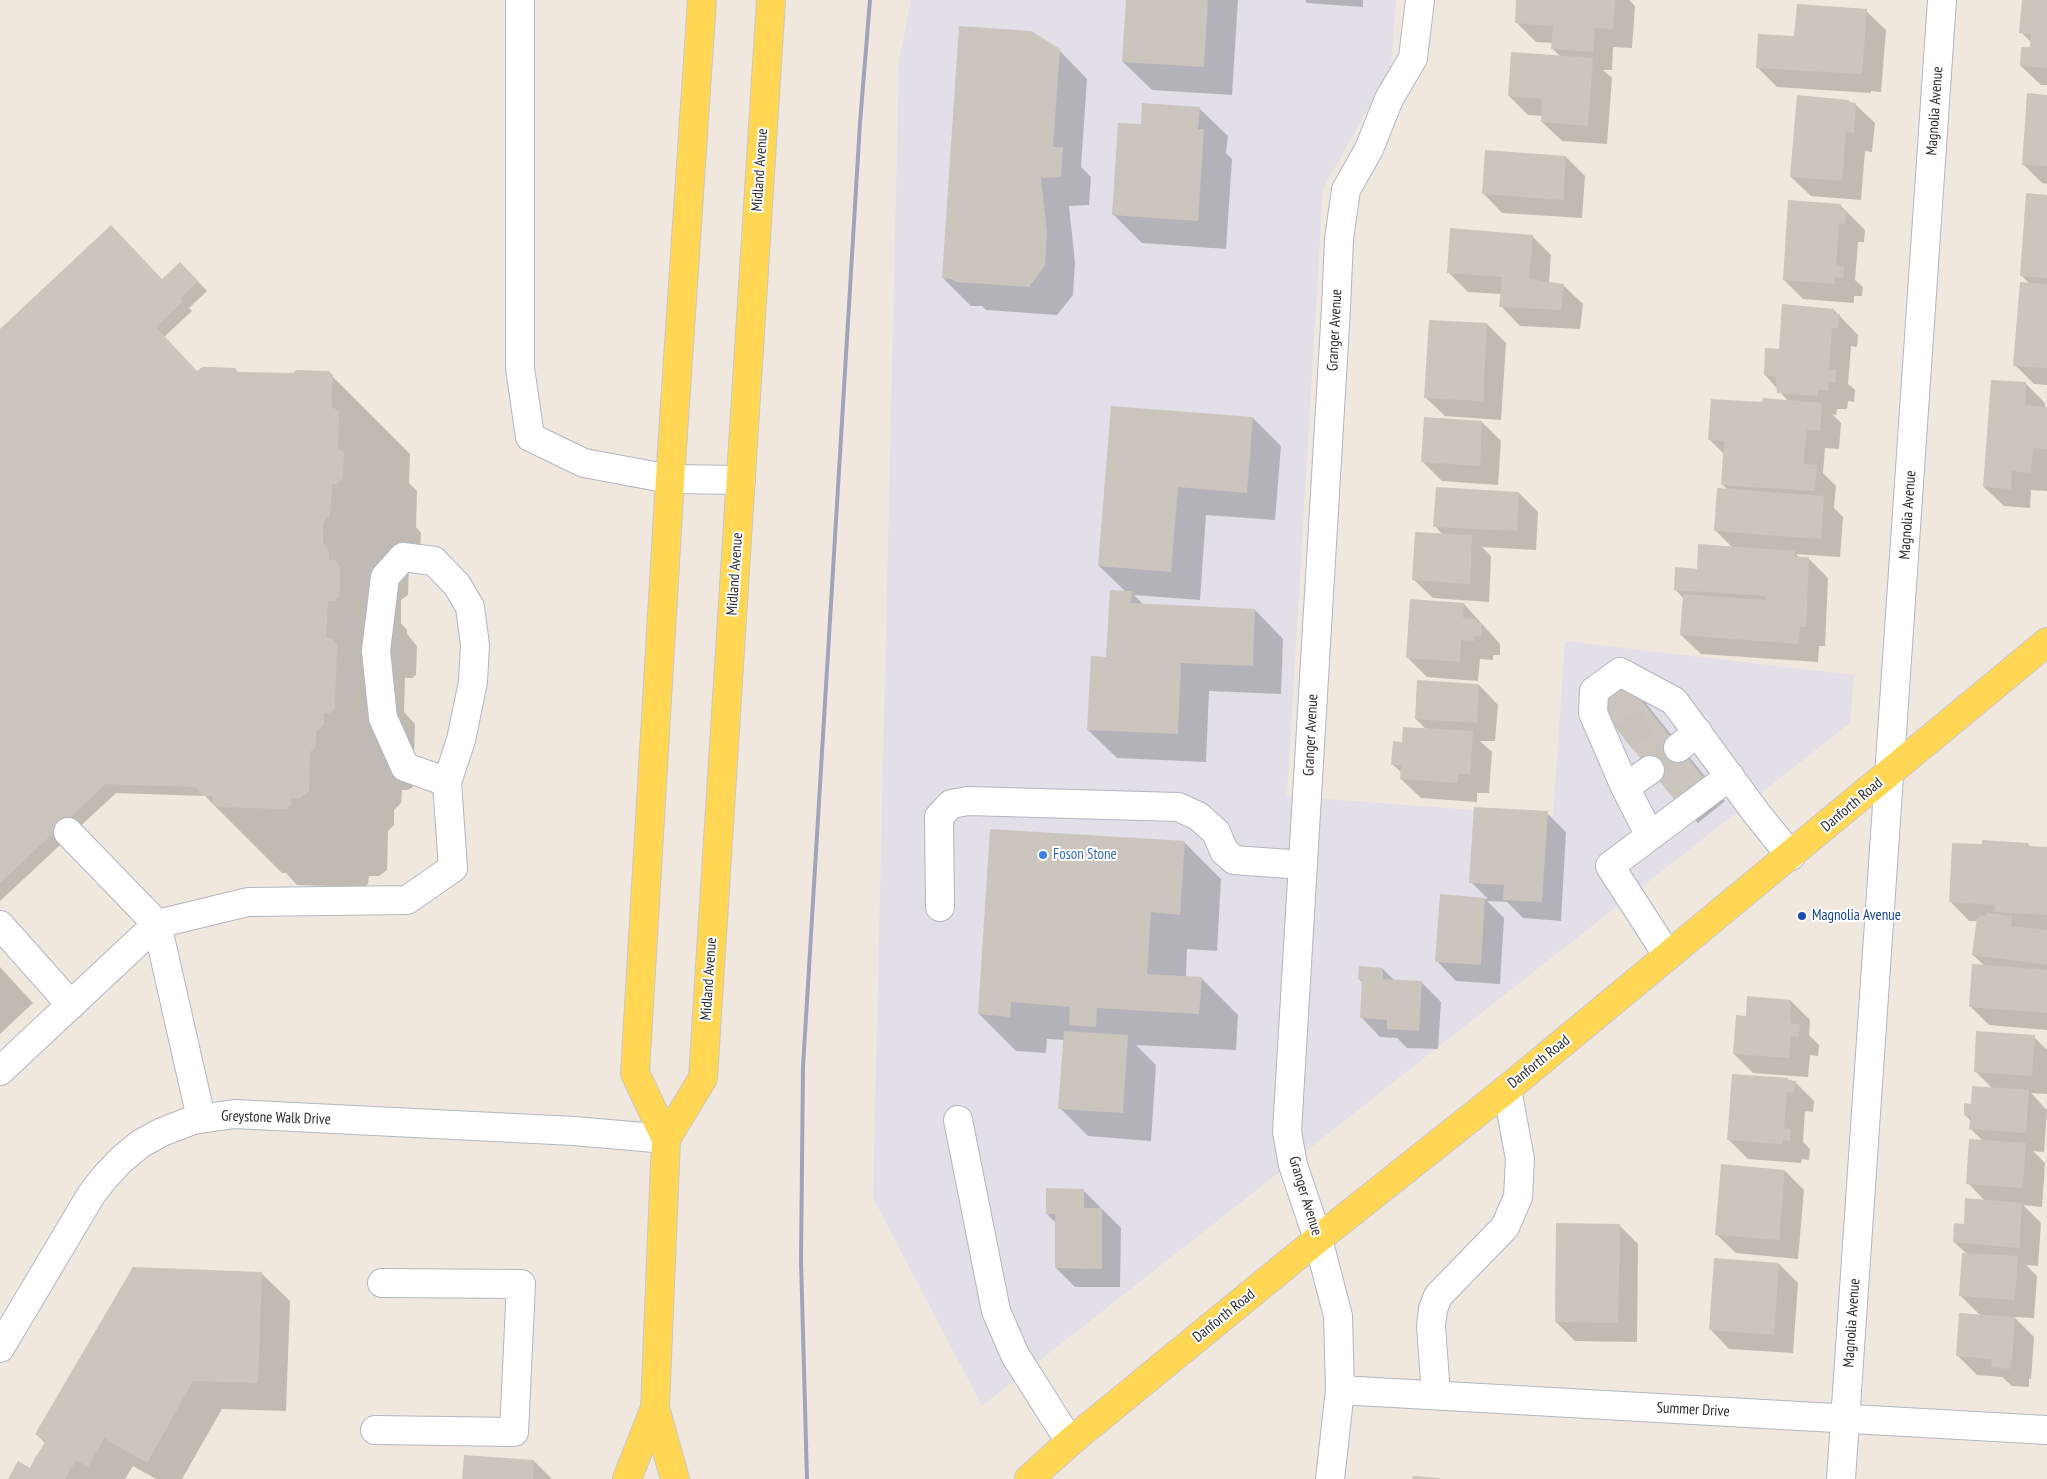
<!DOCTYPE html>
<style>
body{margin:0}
canvas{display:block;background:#f0e8de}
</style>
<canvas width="2047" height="1479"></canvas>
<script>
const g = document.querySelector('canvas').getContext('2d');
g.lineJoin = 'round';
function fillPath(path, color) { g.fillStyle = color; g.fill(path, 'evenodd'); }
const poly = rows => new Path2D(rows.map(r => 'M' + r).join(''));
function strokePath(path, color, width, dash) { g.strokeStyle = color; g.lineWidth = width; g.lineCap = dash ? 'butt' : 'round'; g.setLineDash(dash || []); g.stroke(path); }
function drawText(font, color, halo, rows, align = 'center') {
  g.font = font + ' "PT Sans Narrow",sans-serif'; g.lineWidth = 4; g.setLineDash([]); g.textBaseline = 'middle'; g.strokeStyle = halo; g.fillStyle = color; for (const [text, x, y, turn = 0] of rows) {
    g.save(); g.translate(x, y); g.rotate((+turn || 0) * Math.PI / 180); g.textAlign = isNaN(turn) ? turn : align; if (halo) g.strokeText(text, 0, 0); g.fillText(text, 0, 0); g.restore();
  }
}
fillPath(poly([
 [911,0,1396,0,1391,68,1323,189,1287,796,1553,816,1565,641,1854,675,1850,723,982,1406,873,1198,899,60]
]), '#e2dfe8');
fillPath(poly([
 [1128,0,1238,0,1232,95,1152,90,1123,62],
 [1305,0,1363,0,1363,7,1307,3],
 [1518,0,1629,0,1635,6,1632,48,1613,47,1612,70,1603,70,1612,78,1607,144,1562,141,1542,122,1543,116,1528,115,1509,96,1561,57,1552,48,1553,43,1536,42,1517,23],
 [2023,0,2047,0,2047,85,2041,85,2021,66,2031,49,2032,43,2021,32],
 [1866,11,1886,30,1881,92,1871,91,1871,93,1777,87,1758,68,1795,38],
 [1059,50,1087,79,1081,167,1091,177,1089,205,1069,206,1075,263,1073,295,1057,315,986,310,982,306,971,306,943,278],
 [2047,96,2047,184,2042,183,2023,164],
 [1848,101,1855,104,1875,123,1872,152,1865,151,1861,200,1811,196,1791,177],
 [1199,108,1228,136,1226,153,1232,159,1226,249,1142,243,1114,215,1142,125],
 [1486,151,1566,157,1585,176,1582,218,1502,213,1483,193],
 [2047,196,2047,385,2034,384,2015,365,2030,284,2021,275],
 [1840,205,1865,230,1864,242,1858,242,1855,280,1863,287,1862,296,1854,296,1854,303,1803,299,1784,280],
 [1532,236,1551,255,1549,282,1552,284,1563,285,1583,304,1580,329,1520,326,1501,306,1502,294,1468,292,1448,272],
 [190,273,207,291,189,308,192,311,164,337,197,372,294,375,328,372,410,454,409,483,417,491,416,527,421,533,420,557,409,561,408,595,401,600,401,623,407,630,407,634,417,646,416,675,412,678,405,678,404,712,415,724,413,787,408,790,402,790,401,803,394,810,394,825,388,831,387,870,379,876,369,876,368,884,364,887,297,885,286,873,282,873,205,796,116,793,0,901,0,331],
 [1834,310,1858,335,1857,347,1851,346,1848,384,1855,390,1854,402,1848,401,1847,409,1837,409,1836,415,1832,414,1841,423,1839,449,1825,448,1823,473,1836,486,1834,508,1843,517,1840,557,1796,554,1800,558,1809,559,1828,578,1825,646,1819,646,1818,662,1701,654,1681,635,1684,599,1675,589,1698,570,1733,548,1715,530,1728,490,1722,484,1724,454,1709,439,1764,404,1788,401,1765,375,1780,350],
 [1487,324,1506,343,1501,420,1445,416,1425,397],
 [2026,384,2045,403,2045,408,2047,408,2047,491,2031,490,2030,508,2004,506,1984,487],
 [1112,407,1253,418,1281,446,1275,520,1206,515,1200,600,1134,595,1144,605,1255,610,1283,639,1281,694,1209,691,1206,762,1117,758,1088,730,1126,592,1099,566],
 [1482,422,1501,441,1498,485,1442,481,1423,462],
 [1519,493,1538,512,1536,550,1482,547,1491,556,1489,602,1433,598,1413,579,1443,535,1435,526],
 [1464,604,1500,644,1500,655,1493,655,1493,660,1480,659,1478,681,1427,677,1408,658],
 [1625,682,1644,701,1725,801,1698,823,1679,803],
 [1479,685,1498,705,1495,741,1480,741,1492,752,1489,793,1477,793,1477,802,1421,798,1401,779,1402,773,1392,764,1403,743,1427,730,1416,719],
 [1547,813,1566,832,1561,921,1523,918,1507,902,1487,901,1504,918,1500,984,1456,981,1437,961,1441,896,1488,899,1471,882],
 [1184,842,1221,879,1217,951,1187,949,1186,977,1201,978,1238,1015,1236,1050,1136,1045,1156,1065,1151,1141,1088,1136,1060,1108,1065,1040,1047,1039,1046,1053,1016,1051,979,1014],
 [2028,844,2031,848,2047,849,2047,1030,1989,1025,1970,1006,1985,966,1973,955,1978,921,1969,921,1950,901],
 [0,967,33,1003,0,1034],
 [1383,969,1395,981,1422,983,1441,1002,1438,1049,1407,1048,1397,1038,1380,1037,1361,1017,1363,983,1359,979],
 [1791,1001,1810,1020,1809,1035,1819,1045,1818,1056,1810,1055,1808,1077,1753,1073,1734,1054,1747,1017],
 [2034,1037,2047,1050,2047,1094,2031,1093,2047,1110,2044,1152,2033,1151,2045,1163,2042,1207,2023,1205,2041,1223,2038,1266,2026,1265,2037,1276,2034,1318,2014,1317,2034,1337,2031,1379,2029,1379,2029,1387,2012,1386,2002,1377,1977,1375,1957,1355,1980,1315,1960,1295,1967,1254,1954,1242,1965,1225,1985,1201,1968,1183,1983,1141,1971,1129,1971,1121,1965,1115,1972,1105,1992,1088,1975,1071],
 [1787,1079,1795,1082,1814,1101,1813,1112,1805,1111,1803,1142,1810,1149,1809,1160,1802,1159,1801,1163,1748,1159,1728,1139],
 [1785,1171,1804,1190,1798,1259,1736,1253,1716,1234],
 [1083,1190,1121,1228,1120,1287,1075,1287,1056,1268,1056,1223,1047,1214],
 [1619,1225,1638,1244,1637,1342,1575,1341,1556,1322],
 [1779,1264,1798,1283,1793,1353,1729,1349,1710,1329],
 [261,1273,290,1301,286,1411,222,1409,182,1479,156,1479,133,1466,125,1479,9,1479,30,1469,45,1443,36,1434],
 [534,1461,552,1479,464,1479]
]), '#0003');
fillPath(poly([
 [1126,0,1208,0,1204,67,1122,62],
 [1516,0,1615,0,1613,29,1595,28,1593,52,1551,49,1553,26,1515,23],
 [2022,0,2047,0,2047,68,2020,66,2021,47,2030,47,2031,34,2019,33],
 [1797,4,1867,9,1862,74,1756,68,1758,34,1794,36],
 [959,26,1031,31,1060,49,1053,147,1063,147,1061,177,1041,178,1047,233,1045,266,1029,287,956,282,952,279,942,278],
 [1511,52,1593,58,1588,126,1541,122,1542,99,1508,96],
 [2027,93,2047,95,2047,166,2022,165],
 [1797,95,1849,100,1848,102,1856,103,1854,133,1846,132,1842,181,1790,177],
 [1142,103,1200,107,1198,129,1204,129,1198,221,1112,215,1118,123,1141,124],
 [1485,150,1566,156,1563,200,1482,194],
 [2026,193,2047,195,2047,278,2020,276],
 [1788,200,1841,204,1840,210,1846,210,1845,224,1839,223,1836,266,1844,267,1843,278,1835,277,1835,284,1783,280],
 [111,225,162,279,180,262,198,281,181,298,183,301,156,327,197,371,202,367,210,367,235,368,238,372,293,373,296,370,329,371,333,375,331,406,339,412,338,448,344,453,343,478,337,484,332,484,330,516,323,522,323,543,329,551,329,560,335,560,340,567,339,596,334,601,328,601,326,638,333,639,337,644,335,708,330,713,324,713,324,725,316,732,316,747,310,752,309,791,300,798,291,798,291,805,286,809,218,807,213,802,213,796,203,796,195,787,106,784,0,883,0,329],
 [1450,228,1533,235,1529,279,1564,284,1561,310,1499,307,1502,277,1447,273],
 [2020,282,2047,284,2047,368,2013,366],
 [1782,304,1834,309,1834,314,1840,314,1838,328,1832,328,1829,369,1836,370,1835,383,1829,383,1828,390,1818,390,1817,396,1777,393,1776,377,1764,375,1765,348,1779,349],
 [1429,320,1487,323,1483,401,1424,398],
 [1991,380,2026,382,2025,405,2047,407,2047,449,2033,448,2031,473,2012,471,2011,489,1983,487],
 [1763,398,1822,403,1820,431,1807,430,1803,464,1817,465,1815,491,1721,485,1724,441,1708,440,1711,399,1762,402],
 [1111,406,1253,417,1247,493,1178,487,1171,572,1098,566],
 [1424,417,1482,421,1480,466,1421,462],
 [1436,487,1519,492,1517,531,1433,527],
 [1717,488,1824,496,1821,539,1714,531],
 [1415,532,1472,535,1470,584,1412,580],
 [1698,544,1795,551,1795,557,1809,557,1806,627,1800,627,1799,644,1680,635,1683,594,1765,600,1765,596,1674,590,1675,567,1697,569],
 [1110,590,1132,591,1131,603,1255,609,1253,666,1181,663,1178,734,1087,730,1091,656,1106,657],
 [1410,599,1464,603,1463,618,1477,619,1477,623,1482,623,1481,636,1475,636,1474,641,1461,640,1460,662,1406,658],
 [1417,680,1479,684,1477,723,1415,719],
 [1625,680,1706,781,1678,804,1596,704],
 [1403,727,1473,731,1470,774,1458,774,1458,783,1400,779,1401,765,1391,765,1393,741,1402,742],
 [1474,807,1548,811,1542,902,1503,900,1504,885,1469,883],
 [990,829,1185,841,1180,915,1151,912,1147,974,1202,977,1199,1014,1097,1008,1096,1027,1069,1025,1070,1007,1011,1002,1010,1017,978,1014],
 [1982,840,2028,843,2028,846,2047,847,2047,915,1994,912,1995,905,1949,902,1952,843,1982,844],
 [1440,894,1485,898,1481,965,1435,962],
 [1986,913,2012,916,2011,926,2047,930,2047,965,1972,955,1977,918,1979,918,1979,915,1986,916],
 [1972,964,2047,970,2047,1013,1969,1007],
 [1359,966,1383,968,1383,979,1422,981,1419,1031,1387,1029,1387,1020,1360,1018,1362,979,1358,979],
 [1747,996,1791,1000,1790,1020,1792,1020,1791,1024,1800,1024,1799,1037,1791,1036,1789,1058,1733,1054,1736,1015,1746,1016],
 [1064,1031,1128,1035,1123,1113,1058,1109],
 [1976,1031,2035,1035,2032,1076,1974,1072],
 [1732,1074,1788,1078,1788,1080,1796,1081,1794,1093,1787,1092,1784,1128,1791,1129,1790,1141,1783,1140,1782,1144,1727,1140],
 [1972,1086,2029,1090,2026,1133,1969,1129,1971,1116,1964,1115,1964,1103,1971,1104],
 [1969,1139,2026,1143,2023,1188,1966,1184],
 [1721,1164,1785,1170,1779,1240,1715,1235],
 [1046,1188,1084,1189,1084,1208,1102,1208,1102,1269,1055,1268,1055,1214,1046,1214],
 [1965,1198,2022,1203,2019,1248,1953,1242,1954,1223,1964,1224],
 [1556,1223,1620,1224,1618,1323,1555,1322],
 [1962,1253,2018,1256,2015,1300,1959,1296],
 [1714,1258,1779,1263,1774,1335,1709,1330],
 [133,1267,262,1272,258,1383,193,1381,147,1463,104,1438,88,1467,76,1460,65,1479,8,1479,18,1461,30,1468,35,1458,46,1441,35,1434],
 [1959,1313,2015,1317,2012,1360,2011,1360,2010,1369,1991,1367,1992,1359,1956,1356],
 [464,1455,534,1460,533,1479,462,1479],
 [1413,1476,1440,1478,1440,1479,1412,1479]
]), '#cbc5be');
strokePath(poly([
 [1624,738,1654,716],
 [1650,770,1678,748]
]), '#c9c3bb', 28, [28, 14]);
const minor = poly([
 [520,0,520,368,530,437,584,463,670,479,741,480],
 [1678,748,1698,732],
 [1625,787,1650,770],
 [68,832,157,924,201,1118],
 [1650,836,1730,776],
 [940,907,939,817,951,804,968,801,1178,807,1198,816,1216,832,1224,851,1234,860,1303,865],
 [0,925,71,1005],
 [1668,956,1610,866,1650,836,1625,787,1593,713,1594,691,1620,672,1674,701,1757,814,1791,856],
 [0,1071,157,924,248,902,407,900,453,868,447,782,461,740,473,682,475,645,470,607,457,585,434,561,403,557,385,577,376,651,383,718,405,767,447,782],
 [958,1120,996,1311,1015,1355,1070,1442],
 [0,1348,91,1195,104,1178,121,1160,140,1144,162,1132,193,1120,234,1114,574,1131,666,1139],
 [1340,1390,2047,1430],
 [1436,1394,1431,1326,1433,1309,1438,1296,1505,1227,1518,1197,1520,1159,1507,1089],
 [375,1430,514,1432,521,1284,382,1283],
 [1330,1479,1340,1390,1338,1316,1318,1239,1293,1165,1287,1132,1336,308,1339,239,1346,190,1369,149,1389,99,1413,58,1420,0],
 [1841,1479,1942,0]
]);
const major = poly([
 [666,1139,703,1078,771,0],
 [627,1479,655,1408],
 [675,1479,655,1408,666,1139,635,1073,670,479,702,0],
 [1029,1479,1070,1442,1318,1239,1507,1089,2047,642]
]);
strokePath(minor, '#b2b5c2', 30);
strokePath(major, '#c8c8c8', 30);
strokePath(minor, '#fff', 28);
strokePath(major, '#ffd754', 28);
strokePath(poly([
 [807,1479,801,1260,803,1067,860,123,870,0]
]), '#a0a4b9', 4);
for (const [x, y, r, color] of [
 [1043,855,5,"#3f7fe0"],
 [1802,916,5,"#1a4fb4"]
]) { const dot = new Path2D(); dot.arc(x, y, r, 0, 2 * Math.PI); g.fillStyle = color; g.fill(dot); strokePath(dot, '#fff', 2); }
drawText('15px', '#2d2d2d', '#fff', [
 ["Magnolia Avenue",1935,111,-86],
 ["Midland Avenue",760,170,-86],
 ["Granger Avenue",1335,330,-87],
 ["Magnolia Avenue",1908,515,-86],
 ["Midland Avenue",735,574,-86],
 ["Granger Avenue",1311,735,-87],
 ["Danforth Road",1852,805,-40],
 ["Midland Avenue",709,979,-86],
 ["Danforth Road",1539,1062,-39],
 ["Greystone Walk Drive",276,1118,2],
 ["Granger Avenue",1305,1196,73],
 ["Danforth Road",1224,1316,-39],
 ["Magnolia Avenue",1852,1323,-86],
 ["Summer Drive",1693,1410,3]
]);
drawText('15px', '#366cbe', '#fff', [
 ["Foson Stone",1053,855]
], 'left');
drawText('15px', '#164399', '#fff', [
 ["Magnolia Avenue",1812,916]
], 'left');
</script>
